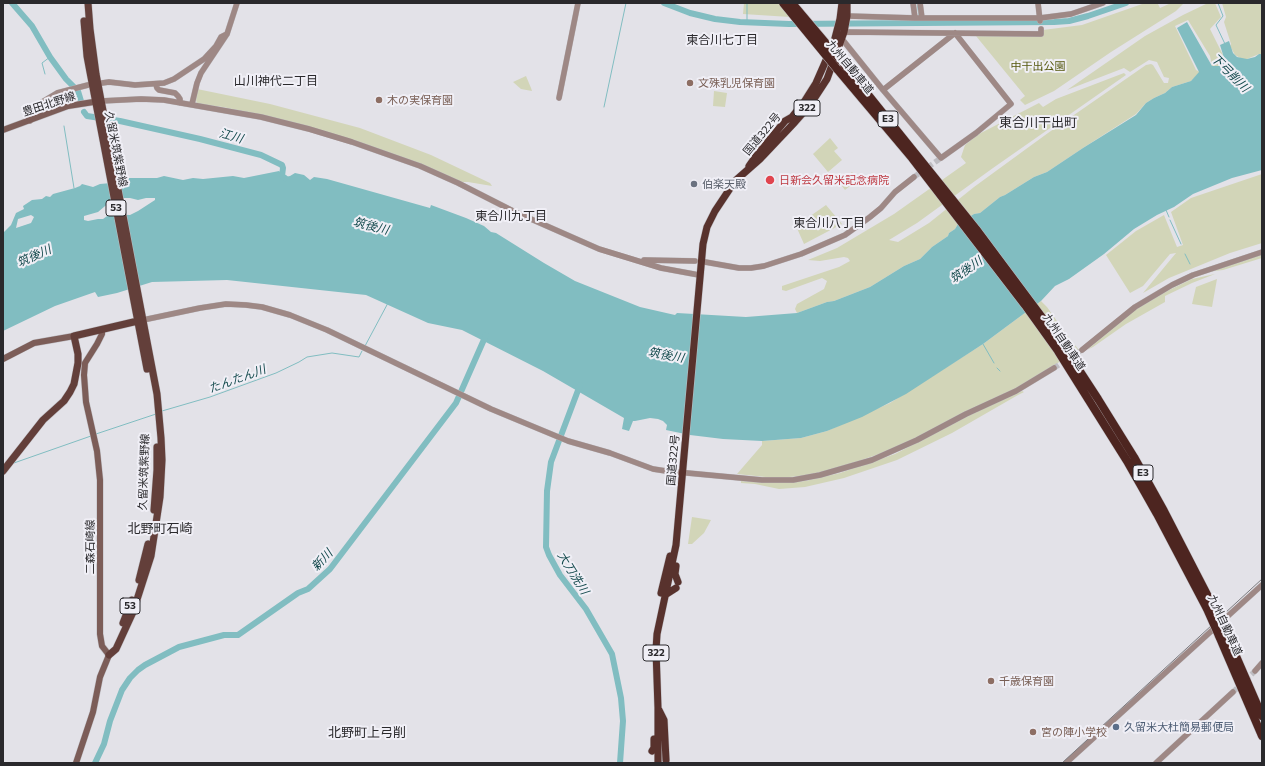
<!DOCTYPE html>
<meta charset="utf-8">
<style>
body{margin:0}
#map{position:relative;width:1265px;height:766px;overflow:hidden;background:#e3e2e8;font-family:Commissioner,sans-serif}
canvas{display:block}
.frame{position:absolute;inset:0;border:4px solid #2a292c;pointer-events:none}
</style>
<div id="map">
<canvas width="1265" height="766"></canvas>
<div class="frame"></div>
</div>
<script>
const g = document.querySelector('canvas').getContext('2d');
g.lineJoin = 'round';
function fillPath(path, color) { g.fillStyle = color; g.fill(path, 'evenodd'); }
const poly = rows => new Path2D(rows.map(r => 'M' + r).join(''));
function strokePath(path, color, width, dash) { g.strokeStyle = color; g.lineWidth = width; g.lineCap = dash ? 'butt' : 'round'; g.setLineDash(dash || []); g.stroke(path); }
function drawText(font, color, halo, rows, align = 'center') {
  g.font = font + ' Commissioner,"Noto Sans JP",sans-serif'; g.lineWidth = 4; g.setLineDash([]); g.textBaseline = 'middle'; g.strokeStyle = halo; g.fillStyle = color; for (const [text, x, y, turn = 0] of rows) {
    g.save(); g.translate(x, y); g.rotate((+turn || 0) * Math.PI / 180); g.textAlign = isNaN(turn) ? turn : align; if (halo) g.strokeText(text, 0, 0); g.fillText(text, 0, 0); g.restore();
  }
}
fillPath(poly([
 [744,3,778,3,790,17,743,14],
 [1145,3,1158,4,1160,8,1171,3,1184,3,1176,11,1111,52,1054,91,1025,105,1020,100,1025,96,976,36,1043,36,1043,30,1082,25],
 [1208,3,1215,3,1221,17,1210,29,1225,59,1224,63,1218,66,1212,66,1210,56,1188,20,1175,26,1196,70,1200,72,1191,81,1172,87,1165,93,1154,98,1146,103,1136,114,1083,148,1047,172,1034,177,1005,195,1000,197,980,213,974,214,958,224,955,229,949,233,948,236,932,247,920,259,904,266,870,287,834,301,827,302,797,313,795,309,797,304,824,289,827,281,822,278,786,291,782,290,782,286,839,267,850,261,848,258,844,257,820,261,808,260,837,248,894,214,966,163,961,157,965,145,977,135,1039,103,1043,107,1056,99,1124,73,1126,75,993,168,917,223,889,240,898,242,929,223,974,187,1048,133,1146,65,1151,64,1153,65,1164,83,1168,83,1169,78,1164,77,1157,62,1149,60,1130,72,1124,68,1067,90,1145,36,1183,15],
 [1222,3,1262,3,1262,54,1259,54,1247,59,1242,59,1235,55,1230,46,1231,44,1224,22,1226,17],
 [526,76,531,88,532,91,521,89,513,82],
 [197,89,270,104,360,128,431,155,490,183,492,186,468,182,458,182,414,163,260,115,223,107,197,104,196,100],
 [714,91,727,93,725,107,713,106],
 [830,138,838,148,834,151,842,160,828,172,813,154],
 [852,172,858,180,845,190,839,182],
 [1262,174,1262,243,1230,253,1169,278,1143,293,1176,253,1170,254,1143,286,1130,293,1106,255,1136,231,1164,215,1177,247,1183,245,1171,212,1191,198],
 [826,205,842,224,804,244,796,226],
 [1262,254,1262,258,1223,270,1207,272],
 [1215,274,1192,283,1165,296,1165,302,1126,324,1093,347,1087,350,1136,309,1169,290,1192,279],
 [1217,279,1212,307,1192,304,1196,287],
 [1041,301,1047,307,1066,334,1079,350,1015,389,894,449,838,468,803,476,775,478,737,474,762,445,762,441,801,438,827,431,890,403,983,344],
 [1022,391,1024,392,1018,395,952,433,897,460,844,478,805,487,779,489,755,484,741,483,741,481,777,483,805,481,840,473,895,454,972,414],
 [692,517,711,520,704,533,692,544,688,544]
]), '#d2d5b8');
fillPath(poly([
 [1187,22,1212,66,1219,66,1225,61,1220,45,1229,41,1233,53,1237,57,1247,59,1255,57,1259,54,1262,54,1262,170,1232,178,1193,194,1174,207,1157,215,1134,229,1104,254,1069,279,1055,286,1041,301,983,344,906,394,862,417,827,431,801,438,762,441,723,439,690,435,666,430,667,425,663,421,658,419,650,418,635,421,633,421,629,431,622,429,624,418,543,371,462,330,428,323,366,295,227,280,152,282,117,293,98,297,95,292,55,306,3,331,3,233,11,225,16,213,24,209,23,206,32,200,42,199,46,196,50,197,53,194,75,188,80,186,82,184,93,187,100,184,122,182,127,178,157,178,164,176,183,180,193,178,203,179,233,176,244,178,279,171,285,177,290,176,295,173,304,175,310,180,314,177,327,179,430,208,431,205,466,218,484,226,491,232,496,233,544,263,575,281,640,307,675,315,677,313,746,317,797,313,827,302,834,301,870,287,904,266,920,259,932,247,948,236,949,233,955,229,958,224,974,214,980,213,1000,197,1005,195,1034,177,1047,172,1083,148,1136,115,1146,103,1154,98,1165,93,1172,87,1191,81,1199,72,1177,28],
 [122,198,130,198,138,200,146,198,155,198,155,200,138,211,130,215,110,214,103,219,98,219,88,221,84,220,84,216,98,212,111,201],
 [31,215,34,217,31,223,16,228,18,219]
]), '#81bdc1');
strokePath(poly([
 [917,3,919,16],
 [1218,3,1223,16,1216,25,1225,44],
 [747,22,747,3],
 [45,74,42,63,50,57],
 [604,107,626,3],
 [64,126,74,188],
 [1166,210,1169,217],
 [1170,220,1181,244],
 [1185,254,1190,264],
 [983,344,994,363],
 [365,346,388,303],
 [997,368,1000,371],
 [162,411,210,397,276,373,299,362,307,357,332,353,359,357,362,351],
 [96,434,156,414],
 [11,464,91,436]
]), '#81bdc1', 1);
strokePath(poly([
 [12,3,32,26,50,57,66,79,78,91,81,101],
 [664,3,690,13,715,19,740,22,789,24,1054,22,1069,21,1088,16,1126,3],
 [84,112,87,116,120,121,200,139,261,155,282,165,283,168,282,176,285,178],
 [580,385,551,462,547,491,546,547,549,555,560,575,586,609,612,654,621,698,623,721,620,763],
 [95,763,104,744,110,721,122,690,130,678,138,670,145,665,179,647,224,635,238,635,298,593,308,589,330,569,456,403,486,335]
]), '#81bdc1', 6);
strokePath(poly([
 [914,177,941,158],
 [1054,368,1082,350],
 [1233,692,1255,671]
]), '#bebdc2', 5.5, [5.5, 3]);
const tertiary = poly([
 [913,3,915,18],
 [920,3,922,18],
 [1038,3,1040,21],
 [847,16,915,18,1040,18,1071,14,1103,3],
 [842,33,844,32,1041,34,1041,29],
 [840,38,842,39,883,90,941,158,976,133,1011,104,955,33,883,90],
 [102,83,109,82,135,85,164,83,174,79,204,59,216,46,221,37,227,34],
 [156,85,157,88,159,90,175,93,178,96,180,99,180,103],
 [559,98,578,3],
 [101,101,141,99,164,100,261,117,309,129,352,142,420,166,458,183,515,212,599,249,661,268,699,275],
 [192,104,197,83,201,73,227,34,237,3],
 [30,121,27,111,57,93,88,85],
 [644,260,695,261],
 [705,262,739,268,751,268,764,266,801,254,845,235,870,217,881,208,895,192,914,177],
 [143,320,200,308,226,304,246,305,262,307,290,315,327,330,491,409,568,441,610,453,653,469,666,471,762,480,793,480,820,475,872,460,917,440,966,414,1016,391,1054,368],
 [1082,350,1135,307,1172,285,1193,275,1262,252],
 [1255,671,1262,663],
 [1066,763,1262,585],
 [1156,763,1233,692]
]);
const secondary = poly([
 [3,130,68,106,100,101],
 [3,359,34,343,74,336],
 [76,763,93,712,100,677,109,655,102,646,100,634,100,480,97,451,86,402,84,375,85,363,97,344,102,334,102,330]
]);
const primary = poly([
 [88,3,90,29,96,74,157,394,161,438,162,460,160,497,151,556,133,612,116,649,109,655],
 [84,21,87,56,90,72,147,369],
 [3,471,43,420,64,401,70,392,74,384,78,363,78,354,74,336,142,320],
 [154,510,157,470,157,447],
 [139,580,148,544],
 [123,623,132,600]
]);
const trunk = poly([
 [749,166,756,156,785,121,792,117,804,102,816,83,834,42,840,19,842,3],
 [676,566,675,574,678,582],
 [661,593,670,556],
 [665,595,676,588],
 [659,710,664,720,666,760],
 [652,751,654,748,654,739],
 [658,763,658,708,656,650,657,634,676,545,703,244,707,227,715,211,735,181,760,159,795,122,810,105,827,79,844,32,847,16,847,3]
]);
const motorway = poly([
 [841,61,976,229,1064,347,1098,399,1134,457,1164,511,1213,606],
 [837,69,912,158,1025,305,1058,351,1127,461,1157,514,1207,609],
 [1226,633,1262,716],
 [1219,636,1262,736]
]);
strokePath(tertiary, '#bebdc2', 6);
strokePath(secondary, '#bebdc2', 7);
strokePath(primary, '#bebdc2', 8);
strokePath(trunk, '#bebdc2', 8);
strokePath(motorway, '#bebdc2', 9);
strokePath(tertiary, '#9e8885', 5.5);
strokePath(secondary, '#7c5d58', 6);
strokePath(primary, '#633f3a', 7);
strokePath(trunk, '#58322d', 7);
strokePath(motorway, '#4d2520', 8);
strokePath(poly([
 [1062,763,1262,579]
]), '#7c7b7f', 1);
const motorwayBridge = poly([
 [783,3,837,69],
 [792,3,841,61],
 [1213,606,1226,633],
 [1207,609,1219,636]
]);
strokePath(motorwayBridge, '#bebdc2', 9, []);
strokePath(motorwayBridge, '#4d2520', 8);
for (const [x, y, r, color] of [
 [690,83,4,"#8d6e63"],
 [379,100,4,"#8d6e63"],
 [770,180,5,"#e0444e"],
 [694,184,4,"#6b7280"],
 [991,681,4,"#8d6e63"],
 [1116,727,4,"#5c6f8a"],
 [1033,732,4,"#8d6e63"]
]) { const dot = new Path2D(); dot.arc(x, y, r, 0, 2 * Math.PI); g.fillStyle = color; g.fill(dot); strokePath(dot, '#f0eff6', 1.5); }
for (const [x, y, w] of [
 [807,108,26],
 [888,119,20],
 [116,208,20],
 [1143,473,20],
 [130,606,20],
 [656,653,26]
]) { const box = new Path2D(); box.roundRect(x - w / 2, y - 8, w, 16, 3); g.fillStyle = '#f0eff6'; g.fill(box); strokePath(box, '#2a292c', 1); }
drawText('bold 10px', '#2a292c', null, [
 ["322",807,108],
 ["E3",888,119],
 ["53",116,208],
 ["E3",1143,473],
 ["53",130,606],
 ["322",656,653]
]);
drawText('11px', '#55580e', '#f0eff6', [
 ["中干出公園",1038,66]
]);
drawText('11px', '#2a292c', '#f0eff6', [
 ["九州自動車道",850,67,50],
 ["豊田北野線",49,104,-18],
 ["国道322号",762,134,-50],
 ["久留米筑紫野線",116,149,79],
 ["九州自動車道",1064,342,56],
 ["国道322号",673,460,-85],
 ["久留米筑紫野線",144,472,-88],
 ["二森石崎線",90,547,-90],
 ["九州自動車道",1225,625,65]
]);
drawText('11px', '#785e54', '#f0eff6', [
 ["文殊乳児保育園",698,83],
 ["木の実保育園",387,100],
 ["千歳保育園",999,681],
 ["宮の陣小学校",1041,732]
], 'left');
drawText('11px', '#be3a42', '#f0eff6', [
 ["日新会久留米記念病院",779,180]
], 'left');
drawText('11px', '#5b616d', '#f0eff6', [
 ["伯楽天殿",702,184]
], 'left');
drawText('11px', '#4e5e75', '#f0eff6', [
 ["久留米大杜簡易郵便局",1124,727]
], 'left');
drawText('12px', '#2a292c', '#f0eff6', [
 ["東合川七丁目",722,40],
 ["山川神代二丁目",276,81],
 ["東合川九丁目",511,216],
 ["東合川八丁目",829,223]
]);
drawText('italic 12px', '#13494c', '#f0eff6', [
 ["下弓削川",1230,73,45],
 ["江川",231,136,16],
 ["筑後川",371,226,14],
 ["筑後川",34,256,-24],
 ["筑後川",966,270,-35],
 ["筑後川",666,355,10],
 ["たんたん川",237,379,-20],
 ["新川",322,560,-47],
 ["大刀洗川",573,573,58]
]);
drawText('13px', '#2a292c', '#f0eff6', [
 ["東合川干出町",1038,123],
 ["北野町石崎",160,529],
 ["北野町上弓削",367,733]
]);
</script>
